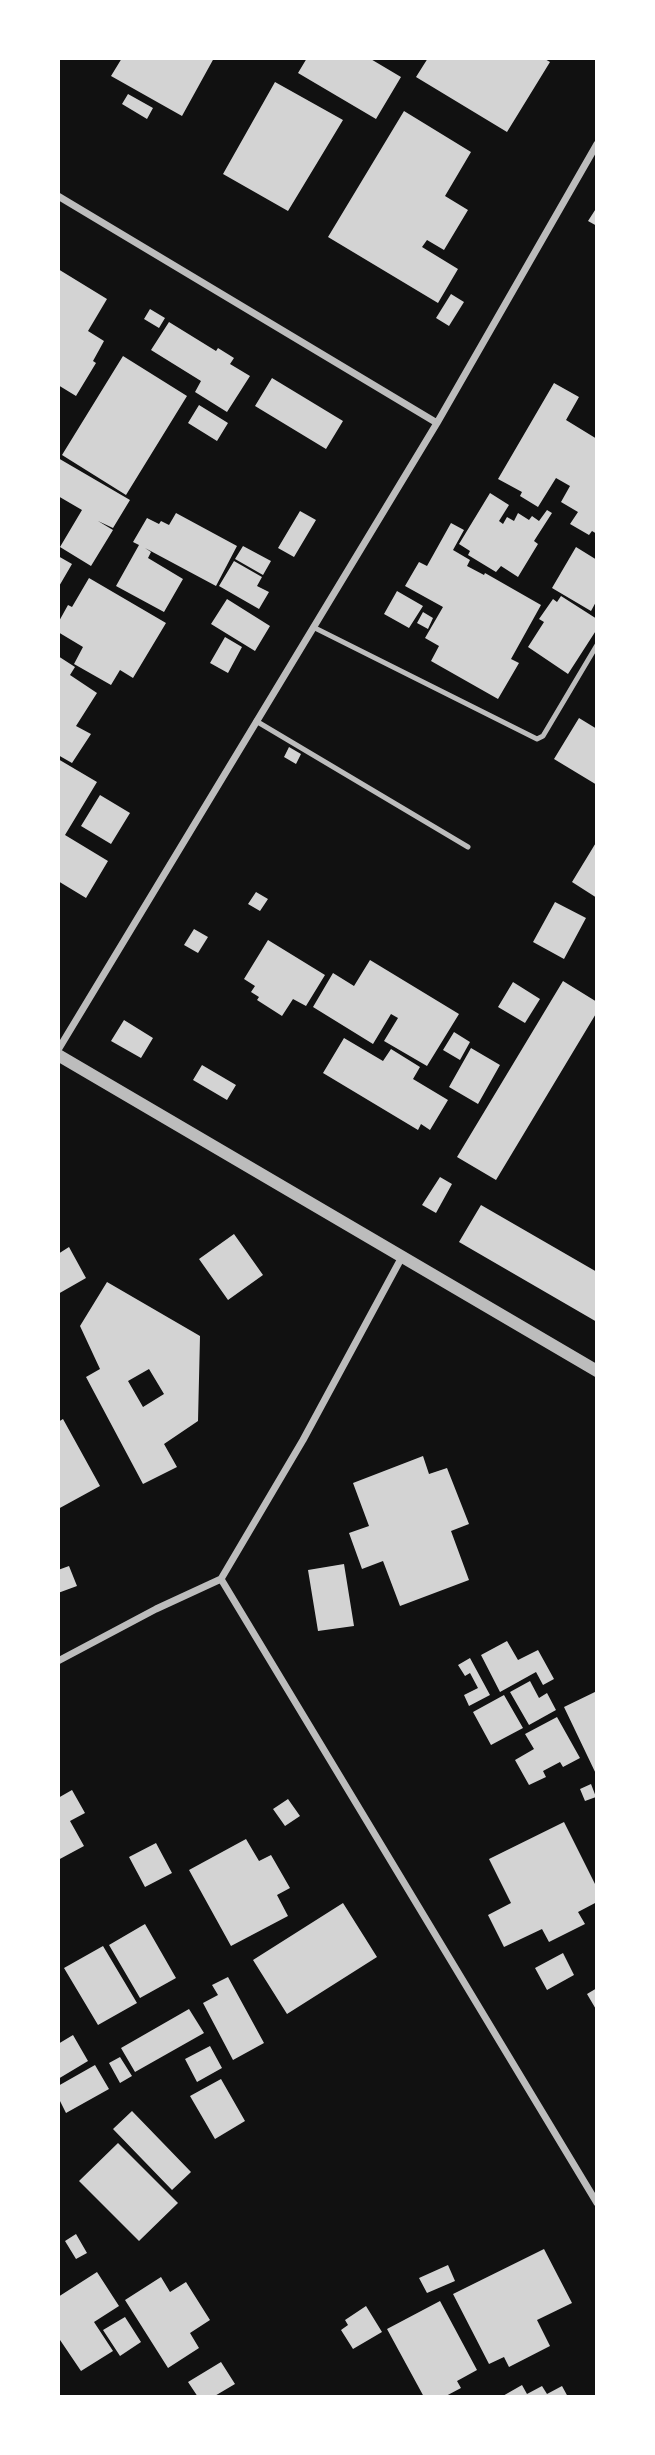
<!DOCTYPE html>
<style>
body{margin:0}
#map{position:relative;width:655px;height:2455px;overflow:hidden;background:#111;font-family:"Fira Sans Condensed",sans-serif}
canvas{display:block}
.frame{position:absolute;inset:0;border:60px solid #fff;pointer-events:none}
</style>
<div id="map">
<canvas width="655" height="2455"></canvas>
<div class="frame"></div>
</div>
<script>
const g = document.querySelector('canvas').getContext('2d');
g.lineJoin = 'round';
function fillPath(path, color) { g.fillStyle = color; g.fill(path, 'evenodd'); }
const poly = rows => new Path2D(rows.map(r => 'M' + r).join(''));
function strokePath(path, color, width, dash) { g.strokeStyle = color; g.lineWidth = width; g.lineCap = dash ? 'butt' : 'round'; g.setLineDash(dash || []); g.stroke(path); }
fillPath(poly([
 [122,58,214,58,182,116,111,76],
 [307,58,369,58,401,77,376,119,298,73],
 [428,58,543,58,550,62,507,132,416,77],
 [275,82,343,120,288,211,223,174],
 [128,94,153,108,147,119,122,104],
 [404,111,471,152,445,196,468,210,444,250,427,240,422,247,458,269,438,303,328,237],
 [597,207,597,226,588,221],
 [58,269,107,299,88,331,104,341,93,361,96,363,76,396,58,385],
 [451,294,464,302,449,326,436,318],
 [150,309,165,318,159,328,144,319],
 [169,322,216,351,218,348,234,358,230,364,250,376,227,412,195,392,201,381,151,350],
 [123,356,187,396,126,495,62,455],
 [272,378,343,421,326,449,255,406],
 [554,383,579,397,566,420,597,439,597,534,592,531,589,535,570,524,578,512,561,502,570,486,556,478,538,507,520,496,522,492,498,479],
 [199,405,228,423,217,441,188,423],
 [58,458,130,500,113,528,98,521,113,530,91,566,60,547,82,510,58,496],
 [490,493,509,505,499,521,503,524,507,517,514,521,518,513,529,520,532,516,539,521,547,510,552,513,534,541,538,544,518,577,501,566,496,572,468,555,470,551,459,544],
 [300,511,316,520,294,557,278,548],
 [176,513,237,546,216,586,145,548,151,552,148,558,183,579,164,612,116,586,139,545,133,542,147,518,159,524,161,521,169,525],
 [451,523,464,530,453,550,470,560,467,566,484,575,485,573,541,605,511,659,519,663,498,699,431,661,439,646,425,638,443,607,405,586,419,562,427,566],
 [243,546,271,561,263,575,235,559],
 [576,547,597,560,597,600,591,611,552,588],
 [58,556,72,564,58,588],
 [234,561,262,577,257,586,269,592,259,609,219,586],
 [89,578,166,623,133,678,120,670,111,685,74,664,83,647,58,632,58,623,68,605,72,607],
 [397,591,423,606,409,628,384,614],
 [561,596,597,619,597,629,568,674,528,647,544,622,539,619,553,599,557,602],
 [227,599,270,626,255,651,211,624],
 [423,612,433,618,428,629,417,623],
 [225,637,242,647,228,673,210,663],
 [58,656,75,667,70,675,97,693,76,726,91,734,72,763,58,755],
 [579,718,597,729,597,785,554,759],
 [289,747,301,754,296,764,284,757],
 [58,759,97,782,65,835,108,861,86,898,58,881],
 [100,795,130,813,111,844,81,826],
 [597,841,597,898,572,882],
 [256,892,268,899,260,911,248,904],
 [555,902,586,918,564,959,533,942],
 [194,929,208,937,198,953,184,945],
 [268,940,325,975,306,1006,293,999,282,1016,257,1000,259,997,251,992,255,986,244,979],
 [370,960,459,1014,427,1066,384,1041,398,1018,391,1014,373,1044,313,1007,333,973,354,986],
 [563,981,597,1002,597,1012,496,1180,457,1157],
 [513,982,540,999,525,1023,498,1007],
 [124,1020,153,1038,141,1058,111,1041],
 [454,1032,470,1042,460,1060,443,1050],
 [344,1038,383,1061,391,1049,420,1067,413,1079,448,1100,430,1130,421,1124,418,1130,323,1073],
 [471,1048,500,1065,478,1104,449,1087],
 [202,1065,236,1085,227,1100,193,1080],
 [440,1177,452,1184,436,1213,422,1205],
 [481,1205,597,1272,597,1322,459,1242],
 [234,1234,263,1275,228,1300,199,1259],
 [69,1247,86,1278,58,1294,58,1254],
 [107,1282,200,1336,198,1421,164,1444,177,1467,143,1484,86,1377,100,1369,80,1326],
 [149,1369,164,1394,143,1407,128,1381],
 [63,1419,100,1486,58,1509,58,1422],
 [423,1456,429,1474,447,1468,469,1524,451,1531,469,1580,400,1606,383,1561,362,1569,349,1533,369,1526,353,1483],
 [344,1564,354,1626,318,1631,308,1570],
 [69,1566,77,1586,58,1593,58,1570],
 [507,1641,518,1660,538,1650,554,1679,543,1685,536,1672,500,1692,481,1655],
 [470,1658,490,1695,469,1706,464,1695,478,1688,470,1673,465,1676,458,1665],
 [530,1681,539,1698,547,1693,556,1710,529,1725,510,1692],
 [597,1691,597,1776,564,1707],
 [504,1695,523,1728,491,1745,473,1712],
 [557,1717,580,1758,563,1767,560,1762,543,1771,546,1777,529,1785,515,1760,534,1749,525,1734],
 [591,1784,596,1797,585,1801,580,1789],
 [72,1790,85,1813,70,1821,84,1846,58,1860,58,1798],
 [288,1799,300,1816,285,1826,273,1809],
 [564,1822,597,1888,597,1902,578,1912,585,1924,549,1942,542,1929,504,1947,488,1915,511,1903,489,1859],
 [246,1839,259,1861,271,1855,290,1888,277,1895,288,1916,231,1946,189,1870],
 [156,1843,172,1873,145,1887,129,1857],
 [343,1903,377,1957,287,2014,253,1960],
 [145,1924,176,1978,140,1998,109,1945],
 [103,1946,137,2003,98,2025,64,1968],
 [563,1953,574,1975,547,1990,535,1968],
 [228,1977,264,2043,233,2060,203,2003,218,1995,212,1985],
 [597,1988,597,2011,587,1994],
 [189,2009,204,2033,135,2072,121,2048],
 [73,2035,88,2061,58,2079,58,2044],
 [210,2046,222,2068,197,2082,185,2059],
 [120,2057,132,2076,120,2083,109,2063],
 [95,2065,109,2089,66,2113,58,2097,58,2086],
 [221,2079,245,2121,215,2139,190,2096],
 [132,2111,191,2172,172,2190,113,2129],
 [118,2143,178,2203,139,2241,79,2181],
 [76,2234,87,2253,76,2259,65,2241],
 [544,2249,572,2303,537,2320,550,2346,509,2367,504,2357,489,2364,453,2294],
 [448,2265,455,2281,427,2293,419,2278],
 [97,2272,119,2306,94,2322,113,2351,81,2371,58,2337,58,2297],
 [161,2277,170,2292,186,2282,210,2320,190,2333,199,2348,168,2368,125,2300],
 [440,2301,477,2370,457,2381,461,2388,444,2397,424,2397,387,2329],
 [366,2306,382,2332,353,2349,341,2330,348,2325,345,2320],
 [125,2317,141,2342,120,2356,103,2330],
 [221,2362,235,2384,213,2397,198,2397,188,2382],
 [522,2385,527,2394,542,2386,547,2394,562,2386,568,2397,501,2397]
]), '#d3d3d3');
strokePath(poly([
 [313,627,537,739,543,736,597,645],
 [256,721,468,847]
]), '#bcbcbc', 5);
strokePath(poly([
 [58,196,437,423],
 [58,1050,437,423,597,144],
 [221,1579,597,2203],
 [58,1661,156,1609,221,1579,303,1440,403,1255]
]), '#bcbcbc', 7);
strokePath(poly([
 [58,1055,597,1371]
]), '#bcbcbc', 12);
</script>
